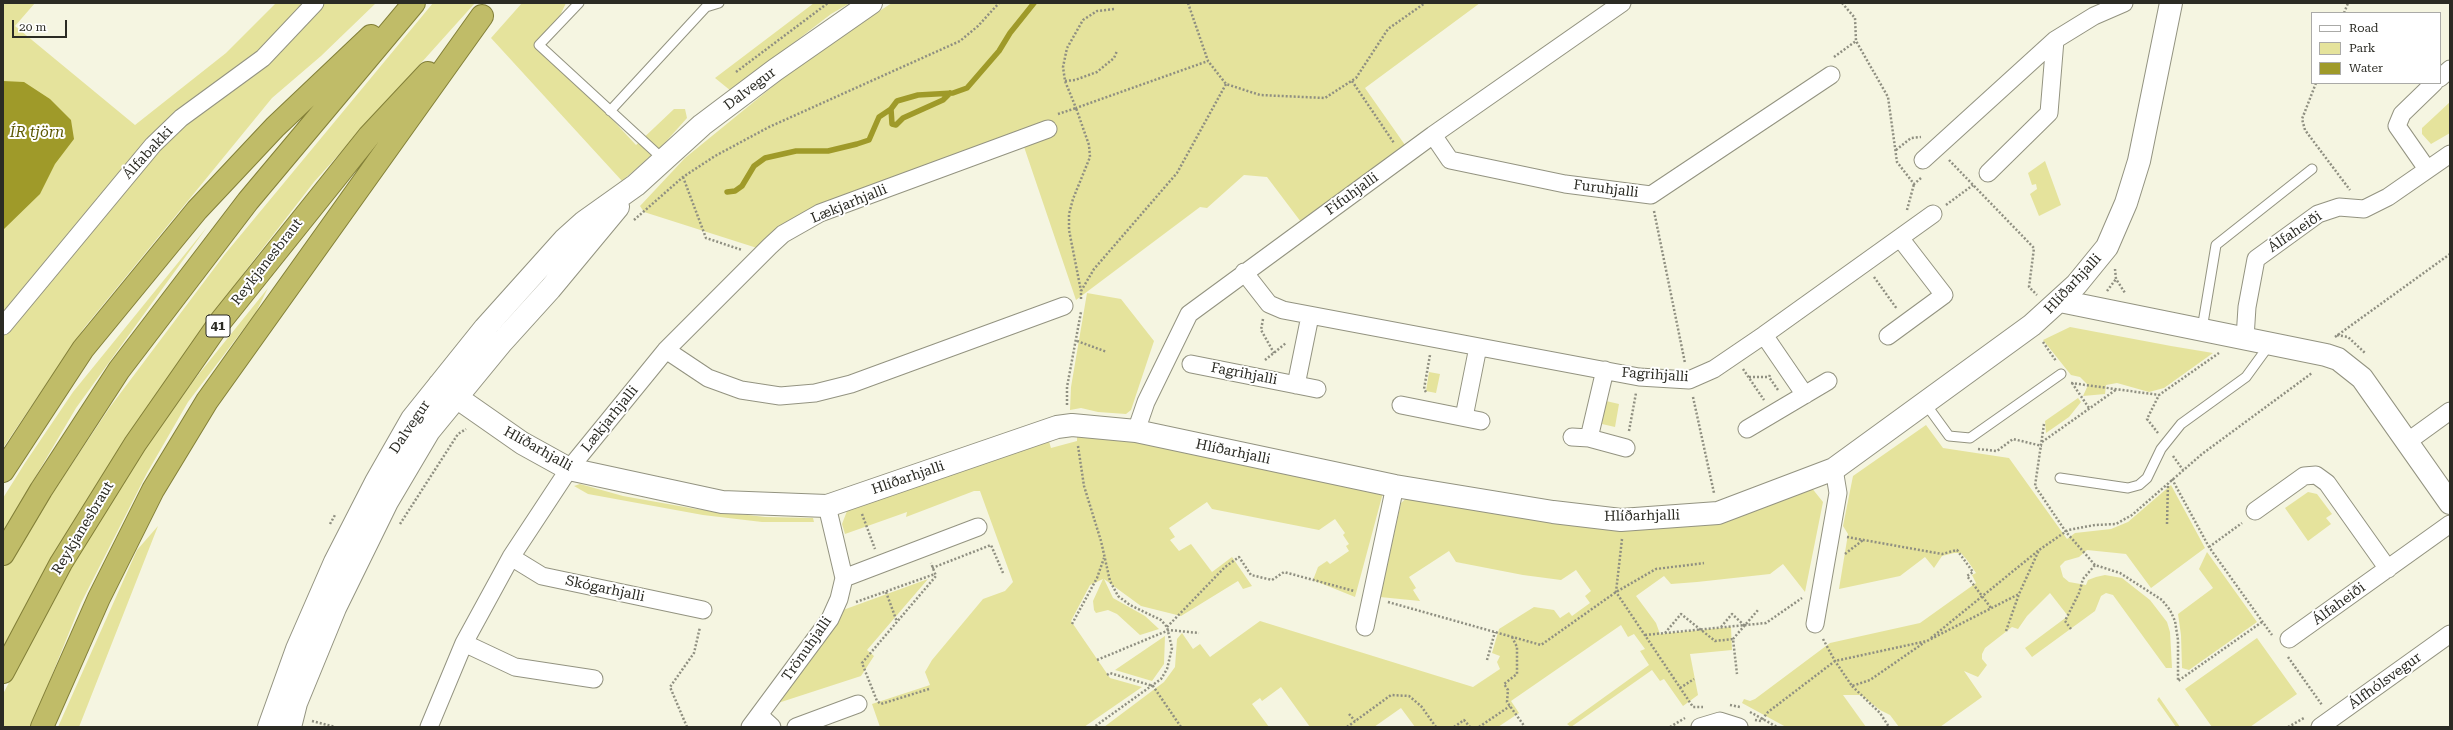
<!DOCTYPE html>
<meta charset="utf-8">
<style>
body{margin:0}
#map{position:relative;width:2453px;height:730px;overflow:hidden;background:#f5f5e1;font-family:"Roboto Serif",serif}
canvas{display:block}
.frame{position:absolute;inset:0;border:4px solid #2b2b24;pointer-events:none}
.legend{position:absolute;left:2311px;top:12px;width:130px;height:72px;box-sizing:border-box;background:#fff;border:1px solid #aaaaa7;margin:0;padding:5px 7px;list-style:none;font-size:12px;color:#2b2b24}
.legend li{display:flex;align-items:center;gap:8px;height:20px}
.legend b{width:20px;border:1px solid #aaaaa7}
.scale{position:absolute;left:12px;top:20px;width:55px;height:18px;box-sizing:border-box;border:2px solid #2b2b24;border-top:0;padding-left:5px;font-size:12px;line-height:14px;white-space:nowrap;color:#2b2b24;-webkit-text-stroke:3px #fff;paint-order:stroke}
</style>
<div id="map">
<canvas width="2453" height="730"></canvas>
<div class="frame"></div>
<ul class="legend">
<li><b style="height:5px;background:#fff"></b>Road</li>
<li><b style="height:11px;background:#e5e39c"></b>Park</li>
<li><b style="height:11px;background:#9f9a29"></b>Water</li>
</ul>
<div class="scale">20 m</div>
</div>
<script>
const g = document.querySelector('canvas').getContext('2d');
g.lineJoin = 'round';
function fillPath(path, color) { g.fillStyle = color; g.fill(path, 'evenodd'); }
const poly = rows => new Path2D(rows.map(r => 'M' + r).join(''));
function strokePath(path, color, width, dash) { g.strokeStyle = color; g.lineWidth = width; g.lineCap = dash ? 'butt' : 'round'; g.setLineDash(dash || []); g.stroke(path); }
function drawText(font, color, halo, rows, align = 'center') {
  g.font = font + ' "Roboto Serif",serif'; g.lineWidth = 4; g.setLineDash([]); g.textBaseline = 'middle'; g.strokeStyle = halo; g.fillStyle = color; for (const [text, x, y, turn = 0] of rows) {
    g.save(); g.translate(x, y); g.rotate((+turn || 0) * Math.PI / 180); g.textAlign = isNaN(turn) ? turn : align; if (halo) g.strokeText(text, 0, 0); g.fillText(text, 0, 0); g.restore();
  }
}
fillPath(poly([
 [3,3,35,3,15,26,135,125,226,53,276,3,376,3,321,56,272,98,84,328,3,448],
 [433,3,475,3,314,182,246,270,170,379,3,654,3,569,6,563,110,407,225,254],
 [522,3,566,3,546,45,568,72,636,145,674,109,685,109,687,118,662,146,622,181,491,38],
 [814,3,850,3,831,14,731,91,715,78],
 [892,3,1480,3,1365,88,1405,145,1301,222,1267,177,1244,175,1207,208,1200,207,1076,300,1020,135,757,248,644,212,640,206,685,158,815,52],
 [2450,102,2450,133,2431,144,2422,134,2422,128],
 [2045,161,2061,205,2039,216,2030,194,2037,189,2036,184,2032,185,2028,173],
 [207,227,76,408,3,532,3,498,25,463,73,392],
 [268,288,255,314,188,402,147,473,81,603,31,727,3,727,3,694,64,576,129,470,194,380],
 [1087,293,1121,299,1154,341,1131,410,1126,414,1098,412,1081,408,1070,410,1071,387],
 [2070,327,2171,346,2213,353,2164,388,2149,392,2117,383,2106,385,2105,394,2083,396,2088,385,2080,377,2071,375,2043,340],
 [1429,372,1440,374,1436,393,1426,391],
 [2078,398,2081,402,2069,417,2046,433,2045,421],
 [1606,401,1619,404,1615,427,1602,424],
 [1926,425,1943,448,2009,458,2067,539,2075,533,2111,529,2128,522,2171,485,2205,548,2151,588,2126,554,2087,550,2079,557,2065,561,2060,566,2063,577,2069,582,2086,585,2088,580,2096,577,2105,575,2122,578,2150,600,2167,622,2170,632,2172,668,2166,668,2113,595,2106,593,2101,596,2095,611,2032,657,2025,648,2068,616,2050,593,2027,616,2018,629,2012,627,1985,648,1982,654,1982,659,1987,665,1978,677,1964,671,1982,697,1940,727,1899,727,1890,715,1880,710,1861,695,1843,695,1866,727,1786,727,1742,703,1744,699,1750,701,1755,699,1830,643,1920,623,1976,583,1972,575,1976,573,1967,560,1961,553,1954,553,1942,556,1934,568,1925,557,1900,576,1839,589,1848,534,1843,526,1853,476],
 [1077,432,1202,453,1384,489,1355,597,1313,580,1318,567,1327,561,1330,564,1349,551,1346,546,1349,544,1343,535,1345,533,1335,519,1319,530,1212,509,1207,502,1169,528,1175,537,1170,540,1179,551,1191,544,1212,572,1232,557,1252,586,1243,589,1238,581,1181,616,1141,606,1104,579,1113,598,1145,616,1159,629,1140,635,1117,614,1108,610,1096,613,1094,610,1093,601,1103,579,1090,585,1071,621,1110,678,1142,687,1084,727,880,727,872,704,930,685,925,672,932,660,983,599,1005,591,1013,582,980,491,974,491,906,517,907,512,845,534,842,524,847,511,1048,438,1051,448,1077,441],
 [580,484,623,496,696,509,765,517,813,518,814,522,762,522,703,515,588,494,574,486],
 [1811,487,1823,502,1805,592,1783,564,1770,574,1697,582,1671,584,1664,576,1636,596,1656,623,1660,634,1731,627,1732,650,1690,654,1698,695,1683,706,1664,679,1660,681,1652,670,1571,727,1567,724,1649,665,1640,651,1645,649,1634,634,1628,637,1621,625,1511,701,1519,713,1498,727,1415,727,1401,708,1374,727,1310,727,1281,687,1262,701,1260,698,1252,704,1269,727,1104,727,1164,682,1175,667,1177,639,1182,633,1193,649,1200,644,1210,657,1260,621,1473,687,1500,669,1497,662,1500,656,1492,653,1499,629,1534,607,1554,610,1560,618,1569,612,1572,616,1590,603,1585,596,1591,591,1576,570,1561,580,1523,575,1456,562,1449,551,1409,577,1416,588,1413,590,1420,601,1380,597,1401,503,1410,495,1604,525],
 [2308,492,2317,494,2332,514,2326,518,2331,524,2308,541,2285,508],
 [158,526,79,727,58,727,137,550],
 [2207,552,2257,622,2189,670,2182,668,2181,635,2178,614,2213,588,2199,569],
 [928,579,867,650,874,656,861,676,778,703,843,610],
 [1165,636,1164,664,1152,681,1115,670],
 [2257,638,2297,694,2250,727,2212,727,2185,689],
 [2159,697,2180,727,2176,727,2157,700]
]), '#e5e39c');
fillPath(poly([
 [3,81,24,82,50,99,71,120,74,139,55,164,40,194,3,230]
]), '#9f9a29');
strokePath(poly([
 [891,109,892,124,896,125,903,118,943,100,950,93],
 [727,192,735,191,742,186,754,166,765,158,796,151,828,151,857,144,869,140,879,117,891,109,897,101,918,95,953,93,967,88,999,51,1010,33,1034,3]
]), '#9f9a29', 5.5);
const service = poly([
 [579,3,539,45,664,160],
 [610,111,706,7,719,3],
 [2202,329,2216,245,2312,169],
 [1925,403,1949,436,1970,438,2061,374],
 [2060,478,2128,488,2139,485,2147,478,2161,449,2181,424,2246,377,2270,344]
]);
const minor = poly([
 [2440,78,2450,69],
 [1433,135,1450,160,1565,184,1651,195,1831,75],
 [1923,160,2055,40,2094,16,2124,3],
 [2427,169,2397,126,2402,114,2434,83],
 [1988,173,2049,113,2055,40],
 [1244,272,1269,304,1283,310,1639,377,1689,380,1714,369,1764,335,1933,214],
 [3,326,153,145,181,118,263,58,315,3],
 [1764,335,1805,395],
 [1888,336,1944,295,1900,238],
 [2245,338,2247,307,2256,259,2318,214,2339,207,2364,209,2388,197,2450,154],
 [666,350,708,378,741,390,780,396,815,393,851,384,1064,306],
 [1191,364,1317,389],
 [1296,385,1310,316],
 [1401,405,1481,421],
 [1464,417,1478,347],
 [1747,429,1828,381],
 [1136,431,1146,402,1189,314,1433,135,1622,3],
 [1572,437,1589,438,1626,448],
 [1589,438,1605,370],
 [2407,442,2450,411],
 [2255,511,2304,476,2316,475,2327,483,2388,569],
 [511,557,542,576,703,610],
 [844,578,978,527],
 [1815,624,1838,493,1834,469],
 [1365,627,1395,486],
 [2289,639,2450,524],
 [464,643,515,667,594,679],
 [759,715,772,727],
 [429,727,464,643,511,557,569,469,666,350,770,246,783,234,820,213,1048,129],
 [750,727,830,619,839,599,844,578,827,506],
 [796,727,858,704],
 [1700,727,1720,721,1739,727],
 [2320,727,2450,634]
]);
const tertiary = poly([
 [2060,301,2326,355,2338,359,2362,378,2450,503],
 [439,385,522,443,569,469,722,502,827,506,1057,427,1072,425,1136,431,1395,486,1553,512,1621,520,1718,513,1834,469,2032,325,2076,285,2107,247,2126,203,2139,161,2171,3],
 [269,727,297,649,335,562,376,482,412,419,485,328,564,240,584,222,636,185,702,125,775,70,871,3],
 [290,727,296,703,335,608,387,502,429,431,502,342,550,289,618,207]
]);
const trunk = poly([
 [3,471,83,349,197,210,275,127,371,36],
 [3,554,41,490,119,370,248,201,414,3],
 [3,672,61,563,135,444,220,322,369,136,428,73],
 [42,727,99,598,153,490,207,401,482,16]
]);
strokePath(service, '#939380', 11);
strokePath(minor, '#939380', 19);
strokePath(tertiary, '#939380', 24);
strokePath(trunk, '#827f38', 24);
strokePath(poly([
 [1188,3,1208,61,1226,84,1260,95,1325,98,1356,78,1388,29,1425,3],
 [1842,3,1855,18,1856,41,1888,97,1897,162,1914,184,1921,178],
 [1114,9,1097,11,1083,20,1067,48,1063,67,1065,81,1076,108,1208,61],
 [2344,13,2348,3],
 [1834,57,1856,41],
 [736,72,828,3],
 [1065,81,1075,80,1097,72,1114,58,1117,51],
 [1352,81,1394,143],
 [2316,83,2302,119,2305,130,2350,190],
 [1058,114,1076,108,1089,145,1090,157,1073,199,1069,214,1069,230,1081,291],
 [1896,150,1911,138,1921,137],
 [1949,160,2034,248,2029,287,2037,295],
 [683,177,706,238,742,250],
 [1946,205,1973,185],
 [1907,210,1914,184],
 [1654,211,1685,363],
 [634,220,683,177,715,156,769,127,960,41,978,26,999,3],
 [2115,269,2116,279,2125,293],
 [1874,277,1897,309],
 [2107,291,2116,279],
 [1081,299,1081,291,1094,269,1177,173,1226,84],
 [1263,319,1261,330,1274,353],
 [2337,335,2348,337,2365,353],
 [2335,337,2450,254],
 [1077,341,1107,352],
 [2043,342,2056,361],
 [1265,360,1286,343],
 [1743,369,1764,400],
 [1770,375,1769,377,1778,390],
 [1749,377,1769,377],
 [2071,383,2159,395],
 [2072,383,2089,408],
 [1426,392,1424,389,1430,355],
 [1693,397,1714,493],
 [1067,405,1067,387,1081,312],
 [2044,424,2035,486,2066,532,2095,565,2120,573,2162,600,2170,610,2175,621,2178,640,2178,681,2262,622],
 [1629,431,1636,393],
 [2158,433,2147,419,2159,395,2219,353],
 [2042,442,2117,389],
 [1078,446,1084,486,1101,541,1110,581,1118,596,1130,605,1161,620,1167,627,1172,648,1167,669,1161,679,1094,727],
 [1978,449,1997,451,2013,439,2042,446],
 [2173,456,2183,470],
 [2172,479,2209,547,2272,635],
 [862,514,875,549],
 [330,524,335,515],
 [400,524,458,434,466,429],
 [2167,524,2168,483],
 [1847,537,1942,554,1957,550,1973,572,1967,576,1991,608],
 [1622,539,1616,592,1693,707,1703,707],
 [2209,547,2242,523],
 [1845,554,1863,540],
 [932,568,991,545,1003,573],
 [886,592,897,622],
 [856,602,935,574],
 [1388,602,1541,645,1616,592,1656,569,1704,563],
 [1072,624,1097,578,1104,558],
 [1167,627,1225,567,1239,557,1251,575,1272,580,1284,572,1354,591],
 [1721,627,1732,614,1745,626],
 [2071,629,2065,621,2079,593,2083,579,2095,565],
 [2006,631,2019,594],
 [1665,633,1681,614,1715,641,1733,639,1737,674],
 [1645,635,1766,623,1802,598],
 [1512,637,1517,647,1517,674,1504,684,1508,690,1507,702,1525,727],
 [1931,638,2039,550],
 [1733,639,1758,610],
 [1823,639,1835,661,1852,686,1870,680,1925,642],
 [2288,657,2322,705],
 [1097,660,1169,630,1199,633],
 [1487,660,1495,632],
 [1107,675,1110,673,1153,686,1181,727],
 [1852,686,1880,713,1889,727],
 [1680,688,1694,679],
 [929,689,881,704,877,701,862,663,936,576,931,563],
 [1730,705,1740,707],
 [1750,712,1777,727],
 [1349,714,1355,721],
 [1755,720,1761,721,1768,712,1835,661,1927,641,2019,594,2039,550,2068,530,2095,525,2116,524,2132,515,2202,454,2312,373],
 [312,721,335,727],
 [687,727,670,687,694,653,700,627],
 [1347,727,1391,695,1409,696,1421,706,1436,727],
 [1454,727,1464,720,1470,727],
 [1479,727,1510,706],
 [1670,727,1685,718],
 [2288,727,2304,718]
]), '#8f8f81', 2.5, [2, 2]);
strokePath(service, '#fff', 9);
strokePath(minor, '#fff', 17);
strokePath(tertiary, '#fff', 22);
strokePath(trunk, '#c0bc68', 22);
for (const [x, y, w] of [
 [218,326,24]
]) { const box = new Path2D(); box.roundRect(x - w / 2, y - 11, w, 22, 3); g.fillStyle = '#fff'; g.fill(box); strokePath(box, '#2b2b24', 1); }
drawText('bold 13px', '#2b2b24', null, [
 ["41",218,326]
]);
drawText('14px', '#2b2b24', '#fff', [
 ["Dalvegur",750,89,-37],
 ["Álfabakki",148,153,-47],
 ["Furuhjalli",1606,189,7],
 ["Fífuhjalli",1352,194,-36],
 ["Lækjarhjalli",849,204,-22],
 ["Álfaheiði",2295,232,-34],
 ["Reykjanesbraut",267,262,-52],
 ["Hlíðarhjalli",2073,284,-47],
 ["Fagrihjalli",1244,374,11],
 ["Fagrihjalli",1655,375,4],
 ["Lækjarhjalli",610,419,-51],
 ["Dalvegur",410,427,-56],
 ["Hlíðarhjalli",538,449,29],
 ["Hlíðarhjalli",1233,452,12],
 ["Hlíðarhjalli",908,478,-19],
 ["Hlíðarhjalli",1642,516,-1],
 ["Reykjanesbraut",83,528,-59],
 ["Skógarhjalli",605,589,12],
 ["Álfaheiði",2339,604,-36],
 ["Trönuhjalli",807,649,-55],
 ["Álfhólsvegur",2385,681,-36]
]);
drawText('italic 15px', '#5d5903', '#fff', [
 ["ÍR tjörn",37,133]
]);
</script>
